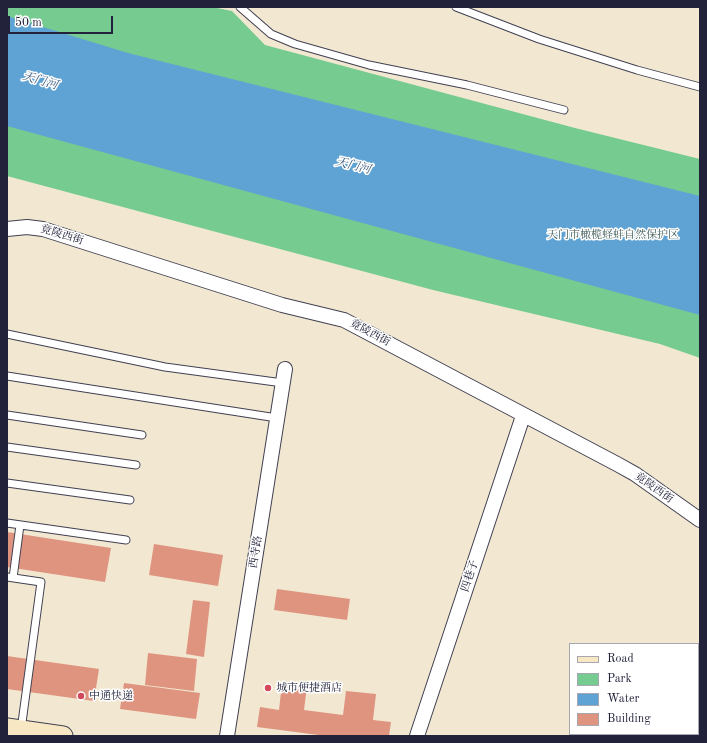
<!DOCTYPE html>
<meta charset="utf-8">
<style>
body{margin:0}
#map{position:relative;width:707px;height:743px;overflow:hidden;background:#f2e8d1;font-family:"Old Standard TT",serif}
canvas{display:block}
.frame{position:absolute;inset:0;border:8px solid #22223b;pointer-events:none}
.legend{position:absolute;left:569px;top:643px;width:130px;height:92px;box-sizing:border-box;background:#fff;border:1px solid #a7a7b1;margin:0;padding:5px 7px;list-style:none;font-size:12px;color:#22223b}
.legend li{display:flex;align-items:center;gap:8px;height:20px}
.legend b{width:20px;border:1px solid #a7a7b1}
.scale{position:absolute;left:8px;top:16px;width:105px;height:18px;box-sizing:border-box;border:2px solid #22223b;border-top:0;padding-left:5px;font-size:12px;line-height:14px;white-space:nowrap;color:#22223b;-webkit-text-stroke:3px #fff;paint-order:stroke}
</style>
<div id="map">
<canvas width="707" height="743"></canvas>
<div class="frame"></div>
<ul class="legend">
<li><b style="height:5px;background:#f7e8c3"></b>Road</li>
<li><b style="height:11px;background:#75cb90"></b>Park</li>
<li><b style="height:11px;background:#5ea3d3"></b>Water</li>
<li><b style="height:11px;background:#df9480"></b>Building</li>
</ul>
<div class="scale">50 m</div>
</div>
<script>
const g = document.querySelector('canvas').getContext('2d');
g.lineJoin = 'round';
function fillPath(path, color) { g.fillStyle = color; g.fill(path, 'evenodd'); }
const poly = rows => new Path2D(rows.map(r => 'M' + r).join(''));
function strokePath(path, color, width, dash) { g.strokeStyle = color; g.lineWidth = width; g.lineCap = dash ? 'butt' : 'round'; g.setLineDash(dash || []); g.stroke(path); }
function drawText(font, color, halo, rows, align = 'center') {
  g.font = font + ' "Old Standard TT","Noto Serif SC",serif'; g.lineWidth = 3; g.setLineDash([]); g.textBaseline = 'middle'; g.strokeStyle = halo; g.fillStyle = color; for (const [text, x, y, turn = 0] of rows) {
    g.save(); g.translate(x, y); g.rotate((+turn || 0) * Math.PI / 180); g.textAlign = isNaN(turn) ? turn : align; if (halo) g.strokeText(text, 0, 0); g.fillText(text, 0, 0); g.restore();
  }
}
fillPath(poly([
 [7,7,212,7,232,11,265,45,575,128,700,159,700,358,660,344,433,290,7,176]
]), '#75cb90');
fillPath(poly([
 [7,16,128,53,700,196,700,315,7,126]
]), '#5ea3d3');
fillPath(poly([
 [7,532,111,548,105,582,7,567],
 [154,544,223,555,218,586,149,575],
 [277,589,350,599,347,620,274,610],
 [193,600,210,602,204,657,186,654],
 [148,653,197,659,194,691,145,685],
 [7,656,99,669,94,701,7,689],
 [124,683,200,693,196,719,120,709],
 [282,683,307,686,304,710,343,715,346,691,376,694,373,720,391,722,389,736,326,736,257,727,260,707,279,710]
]), '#df9480');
const service = poly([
 [240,7,271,34,295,44,369,65,467,85,564,110],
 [456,7,539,39,637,70,700,87],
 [7,334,165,367,283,383],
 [7,376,277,418],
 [7,415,142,435],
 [7,447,136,465],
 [7,483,130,500],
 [7,523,126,540],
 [7,577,41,582,21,730],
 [13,578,20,525],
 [698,690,700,690]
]);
const minor = poly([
 [7,229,27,227,43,229,282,305,344,320,617,464,635,474,700,520],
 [227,736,285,369],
 [417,736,523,416]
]);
const secondary = poly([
 [7,728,63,736]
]);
strokePath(service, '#414052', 9);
strokePath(minor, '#414052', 16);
strokePath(secondary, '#414052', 21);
strokePath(service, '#fff', 7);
strokePath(minor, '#fff', 14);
strokePath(secondary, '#f7e8c3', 19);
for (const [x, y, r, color] of [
 [268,688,4,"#d1495b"],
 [81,696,4,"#d1495b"]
]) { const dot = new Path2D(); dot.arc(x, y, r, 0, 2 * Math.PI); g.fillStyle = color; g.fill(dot); strokePath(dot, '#fff', 1.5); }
drawText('11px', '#22223b', '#fff', [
 ["竟陵西街",62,235,17],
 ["竟陵西街",370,333,28],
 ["竟陵西街",654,488,35],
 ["西寺路",256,552,-81],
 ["四巷子",470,576,-72]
]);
drawText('11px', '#3f5d59', '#fff', [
 ["天门市橄榄蛏蚌自然保护区",613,235]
]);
drawText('11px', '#22223b', '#fff', [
 ["城市便捷酒店",276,688],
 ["中通快递",89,696]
], 'left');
drawText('italic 12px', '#3d5c7f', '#fff', [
 ["天门河",40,81,16],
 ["天门河",353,166,14]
]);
</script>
